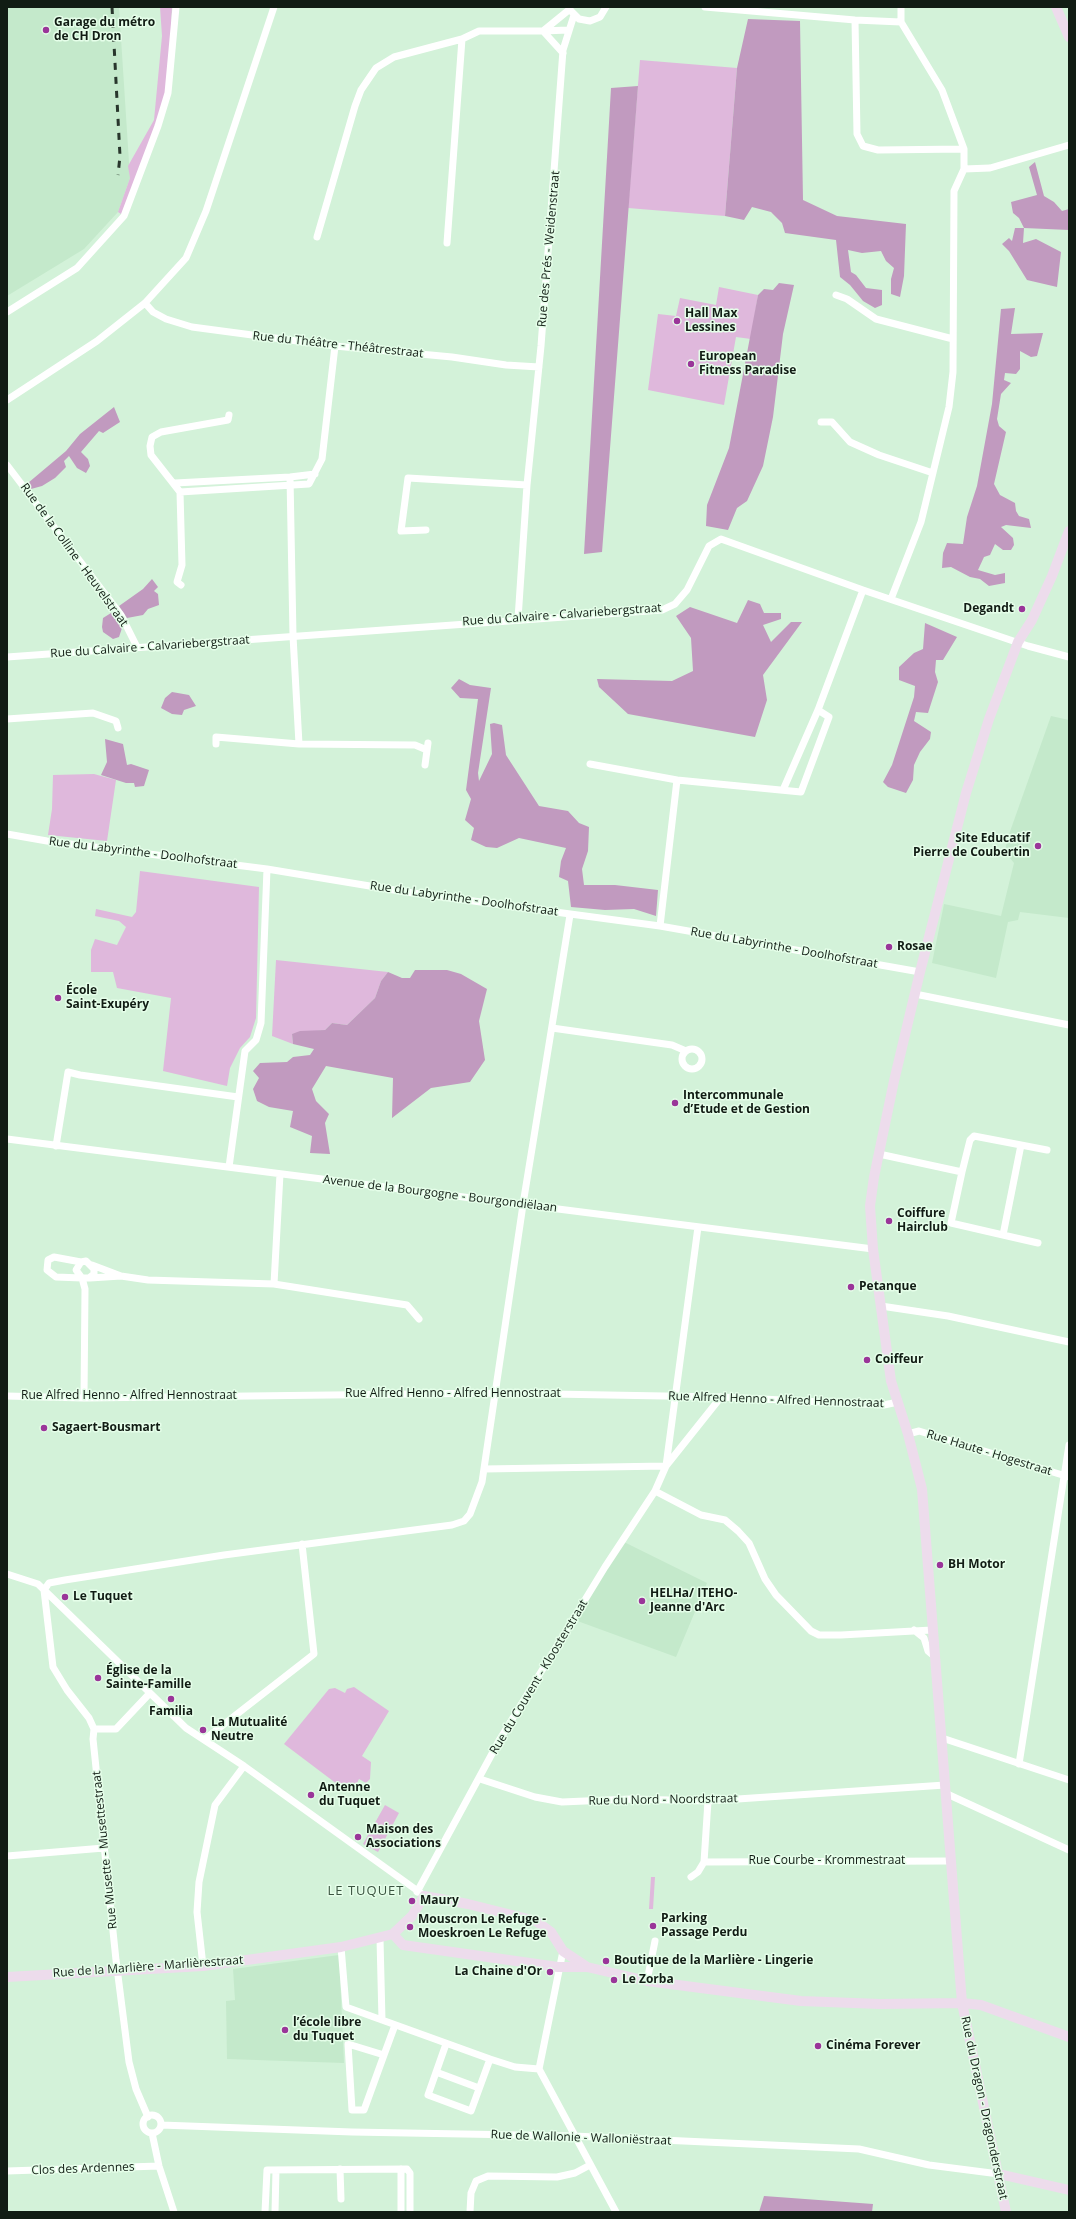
<!DOCTYPE html>
<meta charset="utf-8">
<style>
body{margin:0}
#map{position:relative;width:1076px;height:2219px;overflow:hidden;background:#d3f2d9;font-family:"Open Sans",sans-serif}
canvas{display:block}
.frame{position:absolute;inset:0;border:8px solid #111c14;pointer-events:none}
</style>
<div id="map">
<canvas width="1076" height="2219"></canvas>
<div class="frame"></div>
</div>
<script>
const g = document.querySelector('canvas').getContext('2d');
g.lineJoin = 'round';
function fillPath(path, color) { g.fillStyle = color; g.fill(path, 'evenodd'); }
const poly = rows => new Path2D(rows.map(r => 'M' + r).join(''));
function strokePath(path, color, width, dash) { g.strokeStyle = color; g.lineWidth = width; g.lineCap = dash ? 'butt' : 'round'; g.setLineDash(dash || []); g.stroke(path); }
function drawText(font, color, halo, rows, align = 'center') {
  g.font = font + ' "Open Sans",sans-serif'; g.lineWidth = 3; g.setLineDash([]); g.textBaseline = 'middle'; g.strokeStyle = halo; g.fillStyle = color; for (const [text, x, y, turn = 0] of rows) {
    g.save(); g.translate(x, y); g.rotate((+turn || 0) * Math.PI / 180); g.textAlign = isNaN(turn) ? turn : align; if (halo) g.strokeText(text, 0, 0); g.fillText(text, 0, 0); g.restore();
  }
}
fillPath(poly([
 [7,7,119,7,130,178,118,212,84,249,7,296],
 [1051,716,1069,720,1069,918,1020,912,1018,920,1008,922,996,978,932,963,944,904,1001,916,1014,863,1005,852,1007,840],
 [624,1542,707,1583,676,1657,572,1619],
 [339,1955,344,2063,227,2059,226,2001,235,2000,233,1969]
]), '#c4e9cb');
fillPath(poly([
 [160,7,172,7,168,93,124,216,118,212,130,178,128,166,154,120,162,36],
 [640,60,737,68,725,216,628,208],
 [719,287,758,295,751,339,736,337,724,405,648,390,658,314,676,316,680,298,716,305],
 [94,774,116,780,107,841,48,835,52,809,53,775],
 [140,871,259,887,256,1018,250,1037,240,1048,230,1068,227,1086,163,1071,171,998,117,988,113,972,91,972,91,950,95,939,117,945,126,927,119,921,95,916,96,909,132,917,136,912],
 [276,960,388,972,381,981,375,998,347,1025,332,1023,325,1030,292,1034,293,1044,272,1036],
 [354,1687,389,1711,362,1756,371,1762,370,1779,366,1783,359,1779,356,1785,359,1787,355,1790,337,1784,284,1744,329,1689,335,1688,345,1693,347,1689],
 [385,1805,399,1813,378,1852,363,1844],
 [651,1877,655,1877,653,1909,649,1909]
]), '#dfb8dc');
fillPath(poly([
 [748,19,800,21,803,200,837,216,906,224,904,276,900,297,891,294,891,279,894,268,886,261,881,251,862,253,848,250,851,272,856,275,866,288,882,290,882,305,875,308,863,301,850,285,840,277,836,240,785,233,782,223,771,212,752,207,744,220,725,216,737,68],
 [638,86,602,552,584,554,611,88],
 [1035,162,1044,196,1054,202,1062,211,1069,209,1069,230,1024,228,1023,243,1036,239,1061,252,1057,287,1027,280,1009,251,1002,244,1009,238,1012,241,1015,228,1024,228,1019,218,1013,213,1011,202,1037,195,1029,167],
 [779,283,794,285,783,334,773,417,763,466,747,501,737,508,728,530,706,526,707,505,729,448,758,295,764,289,773,290],
 [1015,308,1011,334,1043,333,1037,356,1031,357,1020,351,1020,369,1016,374,1005,373,1004,380,1011,383,1001,394,997,419,999,426,1006,432,994,484,1000,495,1015,503,1016,511,1019,516,1029,519,1031,528,1006,525,1001,527,1013,538,1014,545,1011,550,1003,550,995,544,990,555,984,557,978,570,995,575,1005,573,1005,583,989,586,980,579,970,577,951,567,942,568,943,553,947,543,963,544,967,517,977,486,992,404,1001,309],
 [114,407,120,422,103,433,99,431,81,452,88,459,90,466,86,473,77,468,69,456,64,461,66,467,55,478,42,486,31,489,28,483,66,451,80,434],
 [152,579,158,587,154,591,158,594,159,605,148,609,143,615,127,618,119,606,143,589],
 [748,600,760,604,764,613,781,613,781,619,763,625,771,642,791,622,802,622,763,675,767,700,755,737,628,714,599,687,597,679,672,681,693,671,691,638,676,616,690,607,737,623],
 [111,613,123,625,119,637,113,639,103,632,102,627,103,618],
 [925,623,957,637,943,660,936,660,935,672,938,682,928,713,916,712,914,721,931,732,930,739,920,752,914,765,913,780,906,793,888,787,883,782,892,765,914,697,915,686,899,680,899,667,914,653,923,649],
 [459,679,470,685,491,688,478,773,479,781,492,754,490,724,494,723,502,725,506,755,539,806,568,811,579,823,589,827,588,851,582,869,584,885,615,885,658,890,656,916,634,909,605,910,571,907,568,881,559,877,561,861,566,848,519,838,497,848,486,847,471,840,474,828,465,820,471,799,466,790,478,699,460,698,451,688],
 [172,692,189,695,196,706,184,710,182,715,172,714,161,708,165,698],
 [105,739,123,744,127,765,131,764,149,770,144,786,135,787,134,783,126,783,101,775,107,762],
 [415,970,447,970,461,974,487,989,479,1021,485,1060,470,1082,431,1088,392,1118,393,1078,326,1066,312,1089,316,1101,329,1114,325,1123,330,1154,310,1153,312,1136,290,1127,293,1111,269,1107,257,1101,253,1089,259,1078,253,1071,260,1063,287,1062,293,1057,310,1055,314,1049,293,1044,292,1034,300,1031,325,1030,332,1023,347,1025,375,998,381,981,388,972,402,978,410,978],
 [764,2196,873,2204,872,2212,759,2212]
]), '#c19abf');
strokePath(poly([
 [705,7,855,20,901,22],
 [572,12,579,19,590,21,600,17,606,7],
 [855,20,857,134,863,146,878,150,964,149],
 [568,30,543,31,570,9],
 [964,169,990,168,1069,145],
 [317,237,355,106,361,90,376,68,394,57,462,39,479,31,543,31,563,53],
 [447,243,462,39],
 [836,295,847,299,876,319,953,339],
 [145,303,153,312,166,319,192,327,335,346,452,357,506,365,539,367],
 [7,312,77,268,124,216,158,126,168,93,176,7],
 [7,400,97,341,145,303,186,258,206,211,274,7],
 [821,422,832,422,850,442,879,455,933,473],
 [7,465,121,615,137,647],
 [290,477,293,636,299,744],
 [175,483,290,477,315,474],
 [180,492,309,484,322,459,335,346],
 [426,530,401,531,408,478,527,485],
 [181,585,177,582,182,565,180,492,151,455,150,446,152,437,161,432,228,420,229,415],
 [891,599,921,522,949,407,953,372,954,191,964,169,964,149,942,90,901,22,901,7],
 [518,619,527,485,541,346,563,50,574,15],
 [7,657,662,610,675,604,687,590,709,546,721,539,863,590,1028,646,1069,657],
 [7,719,93,713,116,721,118,728],
 [216,744,216,737,299,744,415,745,427,750],
 [590,764,677,780,660,926],
 [425,765,428,743],
 [677,780,801,792,829,717,818,710],
 [783,790,818,710,863,590],
 [7,834,47,841,267,869,406,892,660,926,920,972],
 [915,994,1069,1025],
 [552,1028,672,1045,686,1051],
 '682 1059a10 10 0 1 1 20 0a10 10 0 1 1-20 0Z',
 [7,1139,873,1249],
 [1021,1145,1047,1150],
 [56,1146,68,1072,80,1075,238,1097],
 [879,1154,962,1172,970,1140,974,1136,1021,1145,1003,1235,951,1223,962,1172],
 [229,1167,245,1051,256,1040,261,1023,267,869],
 [1003,1235,1038,1243],
 [81,1262,54,1257,48,1260,47,1270,56,1277,82,1278,89,1278,94,1274,94,1269,86,1261,81,1262,76,1270,82,1278,85,1289,84,1398],
 [121,1276,148,1280,274,1284,407,1305,419,1319],
 [90,1278,121,1276,92,1265],
 [274,1284,280,1174],
 [881,1306,948,1316,1069,1342],
 [7,1396,84,1398,495,1393,721,1397,884,1405,898,1402],
 [908,1434,919,1431,1069,1477],
 [666,1466,698,1227],
 [484,1469,666,1466],
 [655,1491,701,1515,725,1520,738,1531,749,1543,765,1579,776,1595,811,1631,819,1635,841,1635,932,1630],
 [7,1574,38,1584,186,1728,244,1766,422,1894],
 [44,1590,49,1583,65,1580,224,1555,452,1525,464,1521,470,1514,482,1482,524,1198,570,915],
 [44,1590,53,1667,67,1690,89,1718,94,1729,93,1739,116,1960,129,2062,136,2089,148,2117],
 [914,1630,924,1638,928,1651,934,1656],
 [94,1729,116,1729,150,1693],
 [942,1738,1069,1780],
 [205,1739,314,1654,302,1544],
 [1019,1764,1069,1445],
 [480,1779,535,1797,562,1802,631,1799,708,1801,945,1785],
 [945,1793,1069,1850],
 [7,1856,104,1848],
 [704,1862,951,1861],
 [691,1877,698,1872,704,1862,708,1801],
 [417,1892,500,1739,605,1567,655,1491,666,1466,721,1397],
 [380,1939,382,2020],
 [341,1947,346,2007,490,2059,515,2067,539,2069],
 [563,1951,539,2069,616,2212],
 [203,1966,197,1912,199,1882,215,1805,244,1766],
 [647,1981,655,1941],
 [446,2044,428,2095,471,2111,490,2059],
 [384,2055,364,2110,352,2110,348,2044,384,2055,395,2025],
 [436,2072,479,2088],
 '143 2124a9 9 0 1 1 18 0a9 9 0 1 1-18 0Z',
 [161,2125,352,2132,574,2136,859,2149,929,2165,999,2174],
 [152,2133,159,2166,174,2212],
 [340,2169,341,2199],
 [401,2169,401,2212],
 [7,2171,159,2166],
 [265,2212,267,2170,407,2169,410,2173,410,2212],
 [275,2212,276,2170],
 [470,2212,471,2193,476,2181,488,2176,557,2177,575,2173,590,2165]
]), '#fff', 7);
strokePath(poly([
 [1056,7,1069,37],
 [393,1934,403,1945,558,1967,587,1967],
 [7,1977,203,1966,341,1947,393,1934,412,1916,424,1896,468,1904,536,1921,551,1932,563,1951,587,1967,647,1981,801,2001,880,2004,962,2003,981,2005,1069,2037],
 [999,2174,1069,2190],
 [1006,2212,962,2003,922,1489,908,1434,891,1381,873,1249,870,1206,874,1177,894,1081,920,972,966,793,989,719,1018,642,1032,620,1052,576,1069,531]
]), '#eddcec', 10);
strokePath(poly([
 [112,7,120,156,118,175]
]), '#28362c', 3, [7, 7]);
for (const [x, y, r, color] of [
 [46,30,4,"#9a3599"],
 [677,321,4,"#9a3599"],
 [691,364,4,"#9a3599"],
 [1022,609,4,"#9a3599"],
 [1038,846,4,"#9a3599"],
 [889,947,4,"#9a3599"],
 [58,998,4,"#9a3599"],
 [675,1103,4,"#9a3599"],
 [889,1221,4,"#9a3599"],
 [851,1287,4,"#9a3599"],
 [867,1360,4,"#9a3599"],
 [44,1428,4,"#9a3599"],
 [940,1565,4,"#9a3599"],
 [65,1597,4,"#9a3599"],
 [642,1601,4,"#9a3599"],
 [98,1678,4,"#9a3599"],
 [171,1699,4,"#9a3599"],
 [203,1730,4,"#9a3599"],
 [311,1795,4,"#9a3599"],
 [358,1837,4,"#9a3599"],
 [412,1901,4,"#9a3599"],
 [653,1926,4,"#9a3599"],
 [410,1927,4,"#9a3599"],
 [606,1961,4,"#9a3599"],
 [550,1972,4,"#9a3599"],
 [614,1980,4,"#9a3599"],
 [285,2030,4,"#9a3599"],
 [818,2046,4,"#9a3599"]
]) { const dot = new Path2D(); dot.arc(x, y, r, 0, 2 * Math.PI); g.fillStyle = color; g.fill(dot); strokePath(dot, '#e5fee9', 1.5); }
drawText('bold 12px', '#111c14', '#e5fee9', [
 ["Garage du métro",54,23],
 ["de CH Dron",54,37],
 ["Hall Max",685,314],
 ["Lessines",685,328],
 ["European",699,357],
 ["Fitness Paradise",699,371],
 ["Degandt",1014,609,"right"],
 ["Site Educatif",1030,839,"right"],
 ["Pierre de Coubertin",1030,853,"right"],
 ["Rosae",897,947],
 ["École",66,991],
 ["Saint-Exupéry",66,1005],
 ["Intercommunale",683,1096],
 ["d’Etude et de Gestion",683,1110],
 ["Coiffure",897,1214],
 ["Hairclub",897,1228],
 ["Petanque",859,1287],
 ["Coiffeur",875,1360],
 ["Sagaert-Bousmart",52,1428],
 ["BH Motor",948,1565],
 ["HELHa/ ITEHO-",650,1594],
 ["Jeanne d'Arc",650,1608],
 ["Le Tuquet",73,1597],
 ["Église de la",106,1671],
 ["Sainte-Famille",106,1685],
 ["Familia",171,1712,"center"],
 ["La Mutualité",211,1723],
 ["Neutre",211,1737],
 ["Antenne",319,1788],
 ["du Tuquet",319,1802],
 ["Maison des",366,1830],
 ["Associations",366,1844],
 ["Maury",420,1901],
 ["Parking",661,1919],
 ["Passage Perdu",661,1933],
 ["Mouscron Le Refuge -",418,1920],
 ["Moeskroen Le Refuge",418,1934],
 ["Boutique de la Marlière - Lingerie",614,1961],
 ["La Chaine d'Or",542,1972,"right"],
 ["Le Zorba",622,1980],
 ["l’école libre",293,2023],
 ["du Tuquet",293,2037],
 ["Cinéma Forever",826,2046]
], 'left');
drawText('12px', '#111c14', '#e5fee9', [
 ["Rue des Prés - Weidenstraat",549,249,-85],
 ["Rue du Théâtre - Théâtrestraat",338,345,6],
 ["Rue de la Colline - Heuvelstraat",74,555,54],
 ["Rue du Calvaire - Calvariebergstraat",562,615,-4],
 ["Rue du Calvaire - Calvariebergstraat",150,647,-4],
 ["Rue du Labyrinthe - Doolhofstraat",143,853,7],
 ["Rue du Labyrinthe - Doolhofstraat",464,899,8],
 ["Rue du Labyrinthe - Doolhofstraat",784,948,10],
 ["Avenue de la Bourgogne - Bourgondiëlaan",440,1194,7],
 ["Rue Alfred Henno - Alfred Hennostraat",453,1394],
 ["Rue Alfred Henno - Alfred Hennostraat",129,1396],
 ["Rue Alfred Henno - Alfred Hennostraat",776,1400,2],
 ["Rue Haute - Hogestraat",989,1453,17],
 ["Rue du Couvent - Kloosterstraat",539,1677,-59],
 ["Rue du Nord - Noordstraat",663,1800,-1],
 ["Rue Musette - Musettestraat",105,1850,-96],
 ["Rue Courbe - Krommestraat",827,1861],
 ["Rue de la Marlière - Marlièrestraat",148,1967,-4],
 ["Rue du Dragon - Dragonderstraat",984,2108,78],
 ["Rue de Wallonie - Walloniëstraat",581,2138,2],
 ["Clos des Ardennes",83,2169,-2]
]);
g.letterSpacing = '1px';
drawText('13px', '#3b5541', '#e5fee9', [
 ["LE TUQUET",366,1891]
]);
g.letterSpacing = '0px';
</script>
